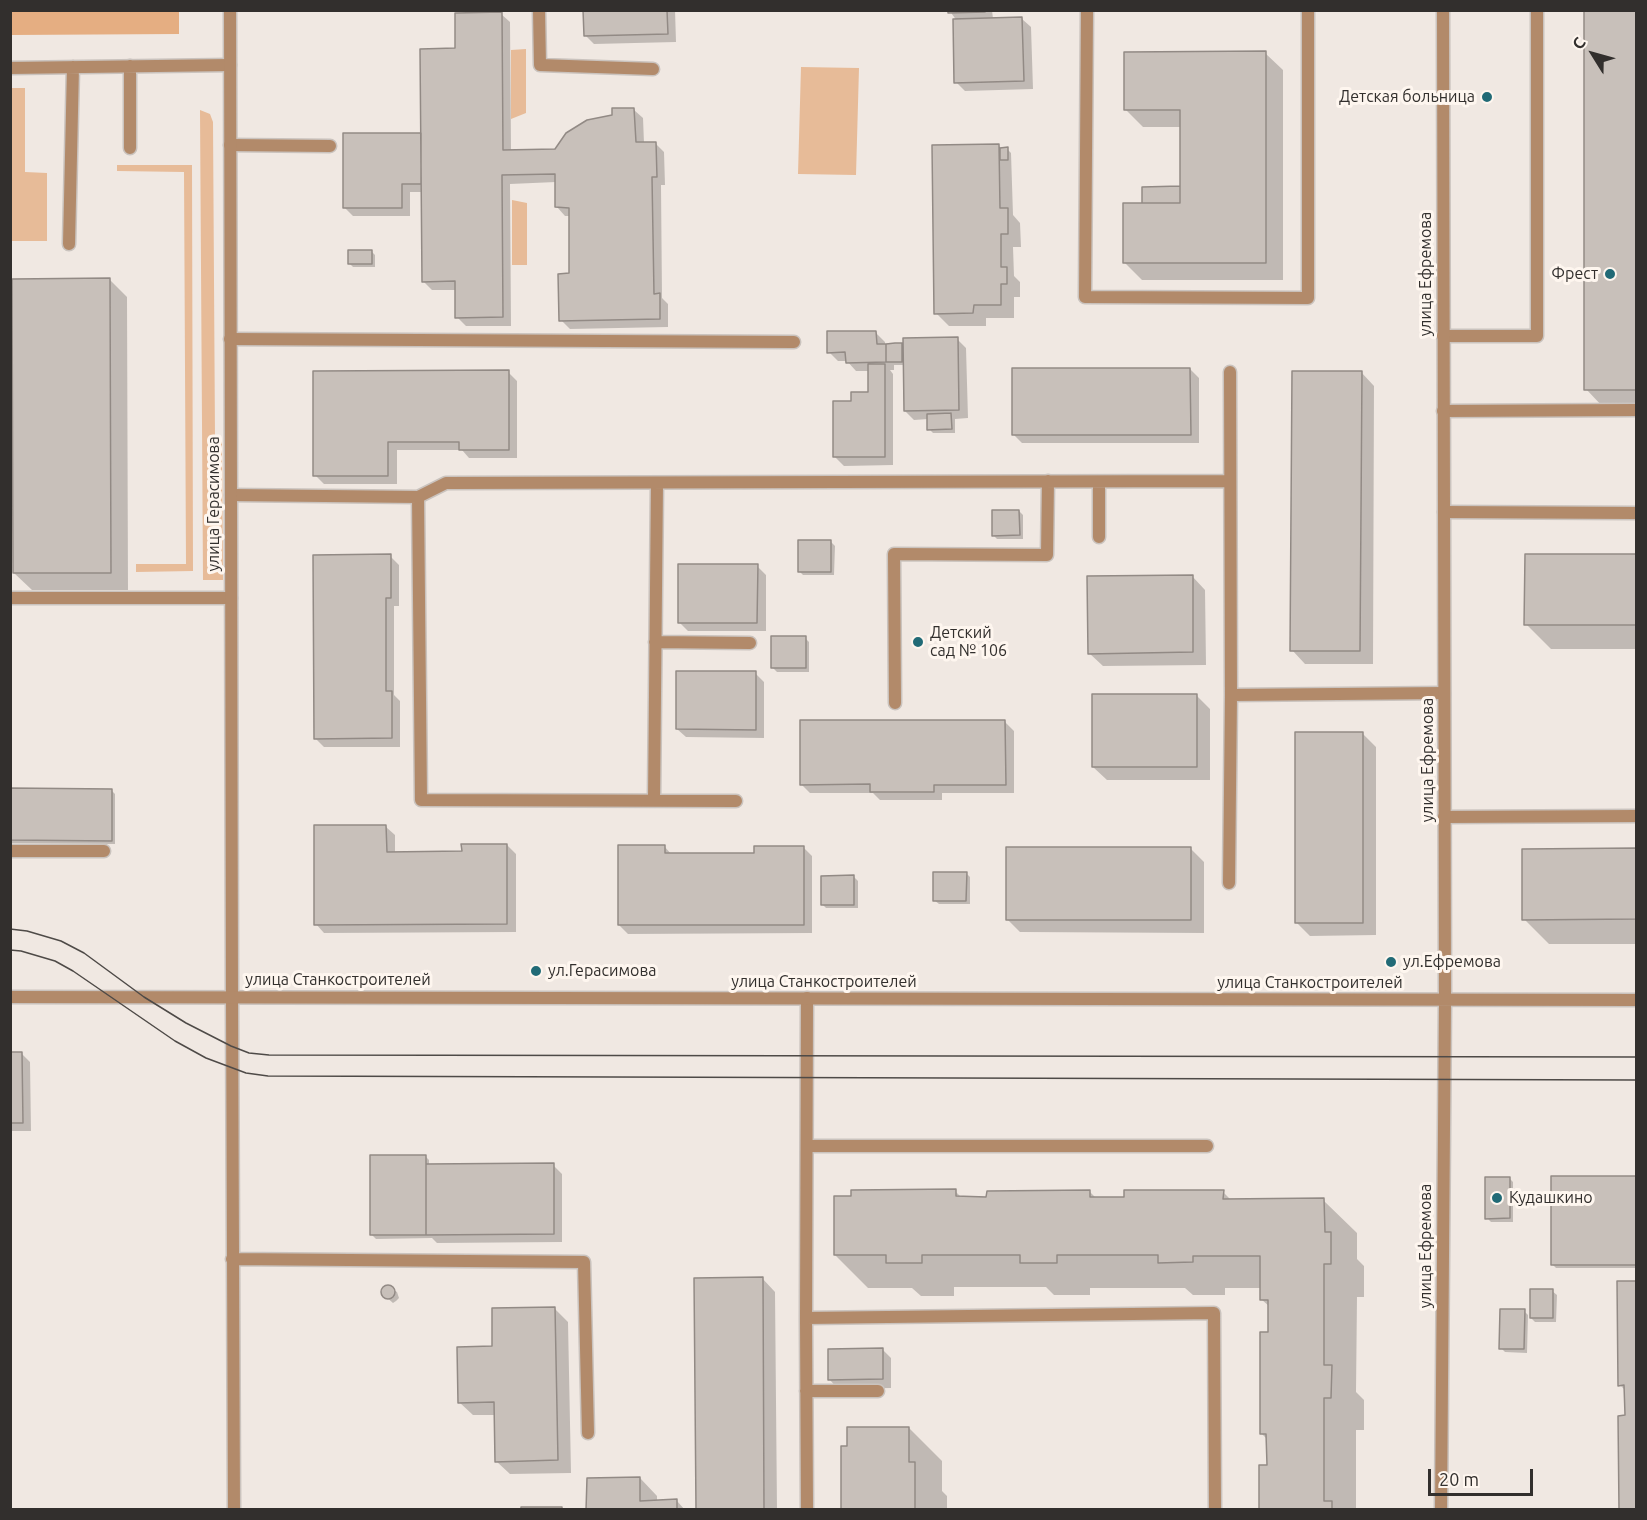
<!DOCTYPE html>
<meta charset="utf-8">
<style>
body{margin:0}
#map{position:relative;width:1647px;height:1520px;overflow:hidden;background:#f0e8e2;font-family:Ubuntu,sans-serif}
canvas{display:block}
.frame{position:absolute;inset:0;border:12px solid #322f2d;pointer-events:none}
.north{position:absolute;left:1563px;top:24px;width:60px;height:60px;-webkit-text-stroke:4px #fef6ef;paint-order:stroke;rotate:307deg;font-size:16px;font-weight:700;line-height:24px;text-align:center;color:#322f2d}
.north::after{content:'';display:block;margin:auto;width:21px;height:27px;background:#322f2d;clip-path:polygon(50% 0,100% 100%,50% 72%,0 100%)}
.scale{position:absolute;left:1428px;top:1469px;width:105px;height:27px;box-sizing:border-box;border:3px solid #322f2d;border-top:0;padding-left:8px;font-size:18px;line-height:21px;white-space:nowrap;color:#322f2d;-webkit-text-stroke:4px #fef6ef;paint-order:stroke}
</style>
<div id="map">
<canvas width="1647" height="1520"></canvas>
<div class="frame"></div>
<div class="north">С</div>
<div class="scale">20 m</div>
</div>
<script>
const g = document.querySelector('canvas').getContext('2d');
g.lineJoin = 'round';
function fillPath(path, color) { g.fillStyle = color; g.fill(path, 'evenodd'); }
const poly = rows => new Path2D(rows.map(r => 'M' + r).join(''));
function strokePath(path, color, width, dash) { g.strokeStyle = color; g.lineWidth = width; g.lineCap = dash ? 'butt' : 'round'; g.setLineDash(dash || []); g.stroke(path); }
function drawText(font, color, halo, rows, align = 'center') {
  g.font = font + ' Ubuntu,sans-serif'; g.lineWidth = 6; g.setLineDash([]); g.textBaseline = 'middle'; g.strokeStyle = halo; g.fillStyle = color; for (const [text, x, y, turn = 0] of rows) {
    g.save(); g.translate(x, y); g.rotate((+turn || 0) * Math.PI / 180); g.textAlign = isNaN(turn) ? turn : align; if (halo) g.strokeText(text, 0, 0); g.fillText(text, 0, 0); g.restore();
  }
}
fillPath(poly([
 [526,49,526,113,511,119,511,50],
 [801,67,859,68,856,175,798,174],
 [11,88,25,88,25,172,47,173,47,241,11,241],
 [200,110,210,114,213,122,215,439,222,440,223,580,203,580],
 [117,165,192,165,193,571,136,572,136,564,186,564,184,172,117,171],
 [512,200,527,203,527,265,512,265]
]), '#e7bb98');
fillPath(poly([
 [10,11,179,11,179,34,11,35]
]), '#e5ae82');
fillPath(poly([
 [585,10,675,10,676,42,594,44,585,35],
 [949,10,992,10,993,19,1022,19,1031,27,1033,89,965,91,956,82,957,21],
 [1585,10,1636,10,1636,407,1603,407,1586,389],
 [501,14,510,22,511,151,556,150,634,110,643,118,644,143,655,143,664,152,665,185,661,185,662,298,668,304,668,327,570,329,561,320,570,275,570,216,565,216,557,207,556,182,510,184,511,326,466,326,457,317,457,290,432,290,423,281,423,192,410,192,410,216,353,216,344,207,423,134,456,50],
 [1265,53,1283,70,1283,280,1142,280,1125,263,1144,205,1182,188,1182,127,1143,127,1126,110],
 [999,146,1002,149,1007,149,1011,153,1013,215,1020,223,1021,247,1013,247,1014,276,1020,282,1020,297,1014,297,1014,318,986,318,986,326,949,326,936,313],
 [371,251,375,255,375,267,353,267,349,263],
 [110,280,127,297,128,590,32,590,14,573],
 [876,333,885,342,885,345,902,345,904,347,957,339,966,348,968,418,955,419,955,433,933,433,929,429,928,419,914,420,905,411,905,365,894,365,894,370,890,370,893,374,893,465,844,466,835,457,852,402,870,393,870,371,856,371,847,361,838,361,829,352],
 [1190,369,1199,378,1199,443,1022,443,1013,434],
 [508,372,517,381,517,458,469,458,462,450,397,450,397,484,324,484,315,475],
 [1361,372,1374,386,1373,664,1305,664,1292,650],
 [1019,511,1023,515,1023,539,997,539,993,535],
 [831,542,835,546,834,575,803,575,799,571],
 [1526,555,1636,555,1636,649,1551,649,1526,624],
 [390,556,399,565,399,606,394,606,394,695,400,701,400,747,324,747,315,738],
 [757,566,766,575,766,631,688,631,679,622],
 [1192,576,1205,590,1206,665,1103,666,1089,653],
 [805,638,809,642,809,672,777,672,773,668],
 [755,673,764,682,764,738,686,737,677,729],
 [1197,696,1210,709,1210,780,1107,780,1093,767],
 [1005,722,1014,731,1014,793,942,793,942,800,880,800,873,793,810,793,801,784],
 [1363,734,1376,747,1376,935,1310,936,1296,922],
 [10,790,111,790,115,794,115,844,10,843],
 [386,827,395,835,395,853,463,852,507,845,516,854,516,932,324,933,316,924],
 [664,846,672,855,755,854,803,847,812,856,812,933,628,934,619,925],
 [1191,849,1204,862,1204,933,1020,932,1007,919],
 [1636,850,1636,944,1549,944,1524,919,1524,851],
 [966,873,970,877,970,904,939,904,934,900],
 [854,877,858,881,858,908,826,908,822,904],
 [10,1053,21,1053,30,1062,31,1131,10,1131],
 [425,1156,429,1160,429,1166,553,1165,562,1174,562,1242,437,1243,432,1238,376,1239,372,1235],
 [1509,1178,1513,1182,1513,1222,1491,1222,1487,1218],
 [1553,1178,1636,1178,1636,1268,1556,1268,1552,1264],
 [955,1191,962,1198,1090,1192,1096,1198,1125,1199,1223,1192,1231,1200,1323,1200,1357,1233,1357,1259,1364,1266,1364,1297,1357,1297,1356,1392,1364,1400,1364,1430,1356,1430,1356,1510,1261,1510,1268,1467,1268,1440,1261,1433,1270,1333,1270,1307,1261,1299,1262,1288,1225,1288,1225,1295,1193,1295,1185,1288,1090,1288,1090,1295,1054,1295,1046,1287,954,1287,954,1296,921,1296,912,1288,868,1288,835,1255],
 [762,1278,775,1292,777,1510,698,1510],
 [1636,1282,1636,1510,1621,1510,1626,1417,1626,1391,1620,1385,1618,1283],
 [387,1286,397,1292,399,1298,396,1301,393,1303,385,1296,383,1289],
 [1552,1291,1557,1295,1556,1322,1535,1322,1531,1318],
 [555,1309,568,1322,571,1473,510,1474,496,1461,496,1415,473,1415,459,1402,494,1348],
 [1524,1311,1528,1315,1527,1353,1505,1352,1501,1348],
 [882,1349,891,1358,891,1388,838,1389,830,1380],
 [10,1392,12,1393,12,1413,10,1413],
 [909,1428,942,1461,942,1491,947,1496,947,1510,842,1510],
 [640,1478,657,1496,657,1502,677,1501,685,1510,588,1510]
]), '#0003');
const building = poly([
 [583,10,667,10,668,34,584,36,583,10],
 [948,10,984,10,985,12,948,13,948,10],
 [1584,10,1636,10,1636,390,1584,390,1584,10],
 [502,12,503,150,555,149,566,133,587,120,612,115,612,108,634,108,636,142,656,142,657,177,652,177,654,294,660,293,660,319,559,321,558,274,569,273,569,208,555,207,555,174,502,175,503,317,455,318,455,281,422,282,420,49,455,48,455,13,502,12],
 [1022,17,1024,81,954,83,953,19,1022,17],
 [1266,51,1266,263,1123,263,1123,203,1180,203,1180,110,1124,110,1124,52,1266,51],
 [343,133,421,133,421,184,402,184,402,208,343,208,343,133],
 [999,144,1000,208,1008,208,1008,234,1001,234,1001,267,1007,267,1007,284,1001,284,1001,305,974,305,973,313,934,314,932,145,999,144],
 [1008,147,1008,160,1000,160,1000,148,1008,147],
 [1180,186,1180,203,1142,203,1142,187,1180,186],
 [348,250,372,250,372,264,348,264,348,250],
 [110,278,111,573,13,573,12,279,110,278],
 [827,331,876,331,877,344,886,344,886,362,846,363,845,352,827,353,827,331],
 [958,337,959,410,904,411,903,338,958,337],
 [895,343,902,343,902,362,886,362,886,344,895,343],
 [868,364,885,364,885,457,833,457,833,401,851,401,851,392,868,392,868,364],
 [1012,368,1190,368,1191,435,1012,435,1012,368],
 [509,370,509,450,459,450,459,442,388,442,388,476,313,476,313,371,509,370],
 [1292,371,1362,371,1360,651,1290,651,1292,371],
 [951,413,952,429,927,430,927,414,951,413],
 [992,510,1019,510,1020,535,992,536,992,510],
 [798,540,831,540,831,572,798,572,798,540],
 [391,554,391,598,386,598,386,691,392,691,392,738,314,739,313,555,391,554],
 [1525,554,1636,554,1636,625,1524,625,1525,554],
 [678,564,758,564,757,623,678,623,678,564],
 [1193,575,1193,652,1088,654,1087,576,1193,575],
 [771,636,806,636,806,668,771,668,771,636],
 [676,671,756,671,756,730,676,729,676,671],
 [1092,694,1197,694,1197,767,1092,767,1092,694],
 [800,720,1005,720,1006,785,934,785,934,792,870,792,870,784,800,785,800,720],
 [1295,732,1363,732,1363,923,1295,923,1295,732],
 [10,788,112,789,112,841,10,840,10,788],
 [314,825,386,825,387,852,462,851,461,844,507,844,507,924,314,925,314,825],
 [618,845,665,845,665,853,754,853,754,846,804,846,804,925,618,925,618,845],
 [1006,847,1191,847,1191,920,1006,920,1006,847],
 [1636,848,1636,919,1522,920,1522,849,1636,848],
 [933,872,967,872,966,901,933,901,933,872],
 [854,875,854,905,821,905,821,876,854,875],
 [10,1052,22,1052,23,1123,10,1123,10,1052],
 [370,1155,426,1155,426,1235,370,1235,370,1155],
 [554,1163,554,1234,426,1235,426,1164,554,1163],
 [1551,1176,1636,1176,1636,1265,1551,1265,1551,1176],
 [1485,1177,1510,1177,1510,1218,1485,1219,1485,1177],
 [956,1189,956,1196,986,1197,987,1191,1090,1190,1090,1197,1124,1197,1124,1190,1224,1190,1223,1199,1324,1198,1325,1232,1331,1232,1331,1264,1324,1264,1324,1365,1332,1365,1331,1398,1324,1398,1324,1501,1332,1501,1332,1510,1259,1510,1259,1465,1267,1465,1266,1434,1260,1434,1260,1332,1268,1332,1268,1300,1260,1300,1260,1256,1193,1256,1193,1262,1158,1263,1158,1255,1057,1255,1057,1263,1020,1263,1020,1255,922,1255,922,1263,886,1263,886,1255,834,1255,834,1196,851,1196,851,1190,956,1189],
 [763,1277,764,1509,696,1510,694,1278,763,1277],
 [1617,1281,1636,1281,1636,1510,1619,1510,1618,1416,1625,1415,1624,1385,1618,1386,1617,1281],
 '381 1292a7 7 0 1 1 14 0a7 7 0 1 1-14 0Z',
 [1530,1289,1553,1289,1553,1318,1530,1318,1530,1289],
 [555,1307,558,1460,495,1462,494,1402,458,1403,457,1347,492,1346,492,1308,555,1307],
 [1500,1309,1525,1309,1524,1349,1499,1349,1500,1309],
 [883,1348,883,1379,828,1380,828,1349,883,1348],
 [847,1427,909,1427,909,1462,915,1462,915,1510,841,1510,841,1446,847,1446,847,1427],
 [640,1477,640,1501,677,1499,677,1510,586,1510,587,1478,640,1477],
 [521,1507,562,1507,562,1510,521,1510,521,1507]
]);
fillPath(building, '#c8c0ba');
strokePath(building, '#928a85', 1.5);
const service = poly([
 [539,10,540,65,653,69],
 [1087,10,1085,297,1308,298,1308,10],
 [130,66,130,148],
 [10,68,230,65],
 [230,145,330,146],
 [69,244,73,67],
 [1443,336,1537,336,1537,10],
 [230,339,794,342],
 [1443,411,1636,410],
 [1099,482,1099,537],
 [231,495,418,497,446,483,1230,481],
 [418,497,421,800,736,801],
 [1444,512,1636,513],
 [10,598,231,598],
 [655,642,750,643],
 [1231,695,1444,693],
 [895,703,894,554,1047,555,1048,481],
 [654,800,657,483],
 [1444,817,1636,816],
 [10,851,104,851],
 [1229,883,1231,695,1230,372],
 [232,997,234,1510],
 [807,998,806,1318,1214,1313,1215,1510],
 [807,1146,1207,1146],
 [232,1259,584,1262,588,1433],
 [806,1318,807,1510],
 [806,1391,878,1391]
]);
const minor = poly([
 [230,10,232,997]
]);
const tertiary = poly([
 [10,997,1636,1000],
 [1441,1510,1445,1001,1443,10]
]);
strokePath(service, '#cac3be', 15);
strokePath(minor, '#cac3be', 15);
strokePath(tertiary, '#cac3be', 15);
strokePath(service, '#b28a6a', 12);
strokePath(minor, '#b28a6a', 12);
strokePath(tertiary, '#b28a6a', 12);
strokePath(poly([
 [10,929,27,931,61,941,84,953,144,997,186,1023,231,1046,249,1053,269,1055,1636,1057],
 [10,950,21,951,55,961,73,971,175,1041,206,1058,246,1073,268,1076,1636,1080]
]), '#4e4a47', 1.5);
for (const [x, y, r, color] of [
 [1487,97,6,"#216a76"],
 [1610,274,6,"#216a76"],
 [918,642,6,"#216a76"],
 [1391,962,6,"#216a76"],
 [536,971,6,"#216a76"],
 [1497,1198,6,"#216a76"]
]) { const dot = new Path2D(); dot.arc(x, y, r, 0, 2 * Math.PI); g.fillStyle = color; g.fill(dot); strokePath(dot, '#fef6ef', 2); }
drawText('16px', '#322f2d', '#fef6ef', [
 ["Детская больница",1475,97,"right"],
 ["Фрест",1598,274,"right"],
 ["Детский",930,633],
 ["сад № 106",930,651],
 ["ул.Ефремова",1403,962],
 ["ул.Герасимова",548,971],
 ["Кудашкино",1509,1198]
], 'left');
drawText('16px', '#322f2d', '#fef6ef', [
 ["улица Ефремова",1426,274,-90],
 ["улица Герасимова",214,504,-90],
 ["улица Ефремова",1428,760,-90],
 ["улица Станкостроителей",338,980],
 ["улица Станкостроителей",824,982],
 ["улица Станкостроителей",1310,983],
 ["улица Ефремова",1426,1246,-90]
]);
</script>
